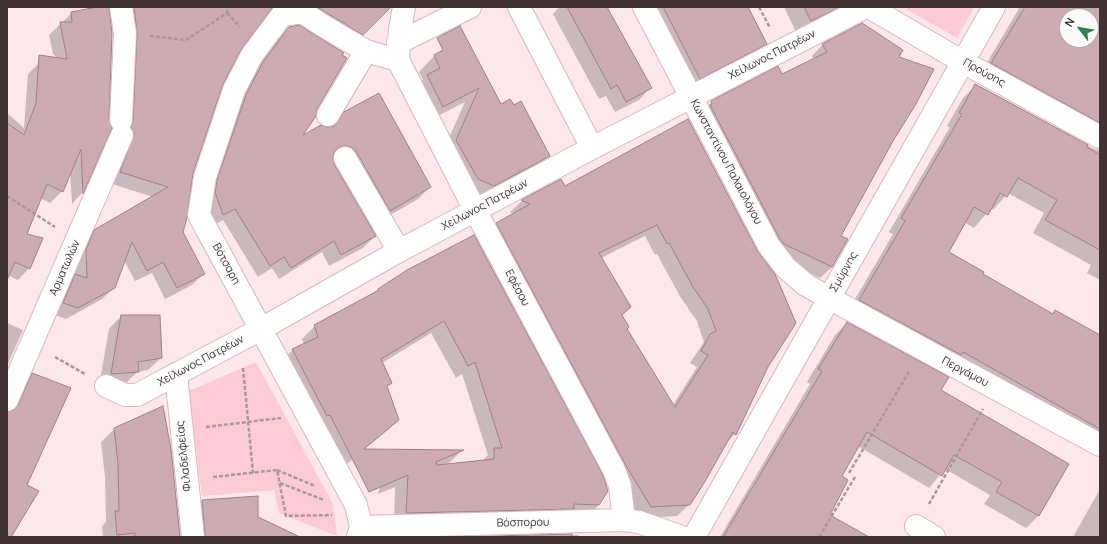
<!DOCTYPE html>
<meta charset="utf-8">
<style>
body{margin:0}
#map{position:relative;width:1107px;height:544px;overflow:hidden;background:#fce7eb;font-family:Manrope,sans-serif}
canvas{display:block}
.frame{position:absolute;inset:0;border:8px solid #403235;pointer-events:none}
.north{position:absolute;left:1059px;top:8px;width:40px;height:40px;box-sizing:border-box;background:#fafafa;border:1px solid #b0aaab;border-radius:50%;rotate:301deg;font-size:11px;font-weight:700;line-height:16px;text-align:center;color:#403235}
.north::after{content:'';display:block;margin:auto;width:14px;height:18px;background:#338050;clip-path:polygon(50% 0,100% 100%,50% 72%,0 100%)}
</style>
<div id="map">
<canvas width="1107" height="544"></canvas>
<div class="frame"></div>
<div class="north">N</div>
</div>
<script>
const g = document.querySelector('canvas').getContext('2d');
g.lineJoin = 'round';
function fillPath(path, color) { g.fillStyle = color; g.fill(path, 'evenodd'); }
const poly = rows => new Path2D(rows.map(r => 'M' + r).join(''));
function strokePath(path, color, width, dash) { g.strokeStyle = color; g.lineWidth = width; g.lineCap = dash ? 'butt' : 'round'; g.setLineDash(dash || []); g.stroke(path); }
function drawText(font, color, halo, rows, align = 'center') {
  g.font = font + ' Manrope,sans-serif'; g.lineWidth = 4; g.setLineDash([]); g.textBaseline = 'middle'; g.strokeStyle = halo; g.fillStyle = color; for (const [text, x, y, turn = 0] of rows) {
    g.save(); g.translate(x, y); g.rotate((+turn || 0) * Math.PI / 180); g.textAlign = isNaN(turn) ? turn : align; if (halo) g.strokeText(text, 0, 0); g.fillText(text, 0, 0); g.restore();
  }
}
fillPath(poly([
 [910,7,974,7,957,38,906,9],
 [256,362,333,504,337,536,279,513,274,490,202,496,189,391]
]), '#fccbd6');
fillPath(poly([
 [87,7,108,7,108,120,111,128,82,193,72,204,70,171,62,191,50,203,40,198,26,234,29,268,18,280,7,275,7,113,24,128,28,74,39,63,96,91,53,54,49,35,72,13,87,10],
 [115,7,283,7,277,12,267,14,240,49,221,86,192,173,182,232,204,273,192,285,165,299,152,273,135,281,124,260,114,288,102,299,66,319,52,314,64,286,75,275,75,262,83,243,95,231,153,197,109,183,123,146],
 [293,7,387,7,384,13,351,46],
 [606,7,650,88,639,100,615,112,606,96,599,99,553,14,559,7],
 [643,7,747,7,765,44,752,57,686,91],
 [784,7,835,7,836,8,823,21,797,34],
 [1020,7,1100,7,1100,150,1098,143,979,76],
 [1067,16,1091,16,1091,40,1067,40],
 [289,28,300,138,331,128,345,113,430,187,418,199,378,222,339,159,333,157,333,164,375,236,363,248,329,266,322,252,279,279,272,268,258,277,223,220,212,226,204,204,251,75,277,40],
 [823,44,897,58,839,236,832,267,820,278,772,255,700,113,712,102,782,75,814,59,812,56],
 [455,45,501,105,548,156,533,172,478,201,441,156,465,102,428,121,412,91,423,80,419,72,434,56],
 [976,85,1094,149,1100,150,1100,280,1087,273,1091,265,1033,233,1044,213,1008,193,993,210,991,208,974,228,964,222,947,252,982,275,1051,315,1055,311,1100,335,1100,450,847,313,893,234,889,232,950,127,947,126,963,98],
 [688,120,767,367,735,434,724,445,689,505,677,516,639,518,485,236,497,224,514,214,510,212,522,201,561,180,564,187],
 [645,236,655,255,657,254,681,298,697,321,704,342,690,363,697,367,673,405,626,329,601,258],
 [407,271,607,491,596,508,583,520,394,525,395,487,378,494,386,463,461,451,450,462,445,465,481,462,488,455,462,374,456,378,431,333,382,363,391,383,386,388,389,428,339,471,280,362,293,350,304,345,302,339,315,326,374,294],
 [121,316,161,358,148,370,137,372,125,384,99,386,109,329],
 [7,323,23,330,7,366],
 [847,323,940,390,1068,465,1038,516,1026,528,984,504,990,495,945,469,929,488,858,446,841,477,829,515,867,537,720,537,810,384,807,382,835,335],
 [35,375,25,486,38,491,13,535,14,537,7,537,7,419,23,387],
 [115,428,179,537,103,537,102,526,106,522,105,477,101,442],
 [1100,489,1100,537,1073,537],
 [202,501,257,517,297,537,190,537,188,515],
 [579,535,577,537,493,537]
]), '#0003');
const building = poly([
 [97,7,109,7,112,34,109,119,112,128,83,194,81,149,63,192,47,184,27,234,43,238,30,269,15,262,7,280,7,123,24,135,36,103,39,55,67,59,60,22,72,22,71,12,97,7],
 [134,7,273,7,242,48,223,84,193,173,187,218,183,232,205,274,177,288,163,262,147,271,132,242,115,288,78,308,63,303,75,274,87,278,86,250,94,230,168,187,120,172,134,134,131,127,133,121,137,33,134,7],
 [317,7,391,7,363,35,317,7],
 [567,7,607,7,652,88,626,102,617,85,611,89,567,7],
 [663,7,748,7,767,44,700,79,663,7],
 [804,7,837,7,838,8,811,21,804,7],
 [1025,7,1100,7,1100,123,991,63,1025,7],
 [1067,16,1091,16,1091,40,1067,40,1067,16],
 [862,23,903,50,899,57,934,69,916,104,893,141,841,236,848,239,832,267,784,244,780,239,710,105,712,104,711,101,778,66,782,74,827,52,822,44,862,23],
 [299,25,344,53,342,55,347,58,317,109,316,116,303,135,321,125,327,127,334,126,344,112,379,93,431,187,390,211,356,151,351,147,345,146,339,147,334,152,333,158,334,164,376,236,341,255,334,241,291,268,284,257,270,266,235,209,223,215,215,192,217,180,246,95,263,62,289,27,299,25],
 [460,26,501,104,510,99,514,105,521,101,550,156,494,186,478,179,456,140,479,88,443,107,427,75,440,68,434,55,443,50,437,38,460,26],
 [975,84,1088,145,1087,147,1100,155,1100,250,1045,220,1057,200,1018,178,1007,197,1000,193,988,215,974,207,949,252,984,272,983,274,1053,314,1055,310,1100,335,1100,429,963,352,961,355,859,300,905,221,901,218,962,114,959,113,975,84],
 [688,119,758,252,775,274,796,323,768,367,736,435,733,432,704,483,690,505,651,507,625,464,496,223,530,204,521,200,561,179,565,186,688,119],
 [657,225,667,244,669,243,693,287,708,309,716,331,710,334,701,351,708,355,675,407,627,329,629,327,622,315,631,307,599,253,657,225],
 [474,235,603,475,608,491,599,505,574,504,574,509,406,513,408,475,369,492,330,415,327,416,292,349,318,337,314,325,379,290,378,289,407,270,474,235],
 [444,321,468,366,475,362,502,448,494,448,494,459,437,465,436,462,464,450,364,449,399,420,387,386,392,383,381,359,444,321],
 [121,315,160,315,162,358,138,362,139,372,111,374,121,315],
 [847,322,949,377,941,390,1069,464,1039,516,996,492,1002,482,954,455,942,476,867,432,842,476,848,480,830,515,869,537,723,537,822,371,818,369,847,322],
 [32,373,71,388,27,485,39,491,11,537,7,537,7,412,14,410,18,405,32,373],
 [163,406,171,449,180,537,135,537,135,533,117,535,115,511,119,511,118,463,114,428,163,406],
 [258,496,258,517,300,537,205,537,202,500,258,496],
 [572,534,572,537,455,537,572,534]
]);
fillPath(building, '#cdabb3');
strokePath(building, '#a08087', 1);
const minor = poly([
 [121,7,125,33,121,120],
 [300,7,302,12,322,25,366,51,398,60,400,29,404,7],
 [519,7,592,148],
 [302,12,282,15,252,55,234,90,205,177,199,215,356,505,361,527,358,537],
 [398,43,470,7],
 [398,60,475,210,614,470,620,486,624,520],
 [328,115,366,51],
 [345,158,399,251],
 [829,298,1100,445],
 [176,374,193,537],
 [106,386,125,395,137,395,261,329,399,251,592,148,866,7],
 [7,400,122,135],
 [916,526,934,537],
 [361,527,624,520,639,522,682,537]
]);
const tertiary = poly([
 [644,7,769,246,786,268,806,285,829,298],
 [869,7,963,62,1100,137]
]);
const secondary = poly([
 [694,537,994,7]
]);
strokePath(minor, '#dab7be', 24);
strokePath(tertiary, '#dab7be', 24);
strokePath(secondary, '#dab7be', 24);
strokePath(poly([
 [759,7,770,28],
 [227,13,240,27],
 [150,36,186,40,227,13,227,7],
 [7,196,55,227],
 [55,357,85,374],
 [243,368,253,473],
 [206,427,281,418],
 [277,470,315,486],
 [849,473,910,370],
 [213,477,277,470,286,516,332,515],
 [280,483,324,500],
 [929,504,983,409],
 [819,537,855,477]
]), '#aa989c', 2.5, [4, 2]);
strokePath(minor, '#fff', 22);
strokePath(tertiary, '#fff', 22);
strokePath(secondary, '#fff', 22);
drawText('11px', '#403235', '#fafafa', [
 ["Χείλωνος Πατρέων",772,55,-27],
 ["Προύσης",984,73,29],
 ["Κωνσταντίνου Παλαιολόγου",726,162,62],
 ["Χείλωνος Πατρέων",485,205,-28],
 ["Βότσαρη",226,264,61],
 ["Αρματωλών",65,268,-66],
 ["Σμύρνης",844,272,-60],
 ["Εφέσου",517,288,62],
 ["Χείλωνος Πατρέων",201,361,-28],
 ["Περγάμου",965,372,28],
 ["Φιλαδελφείας",184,456,-96],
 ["Βόσπορου",523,523,-1]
]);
</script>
